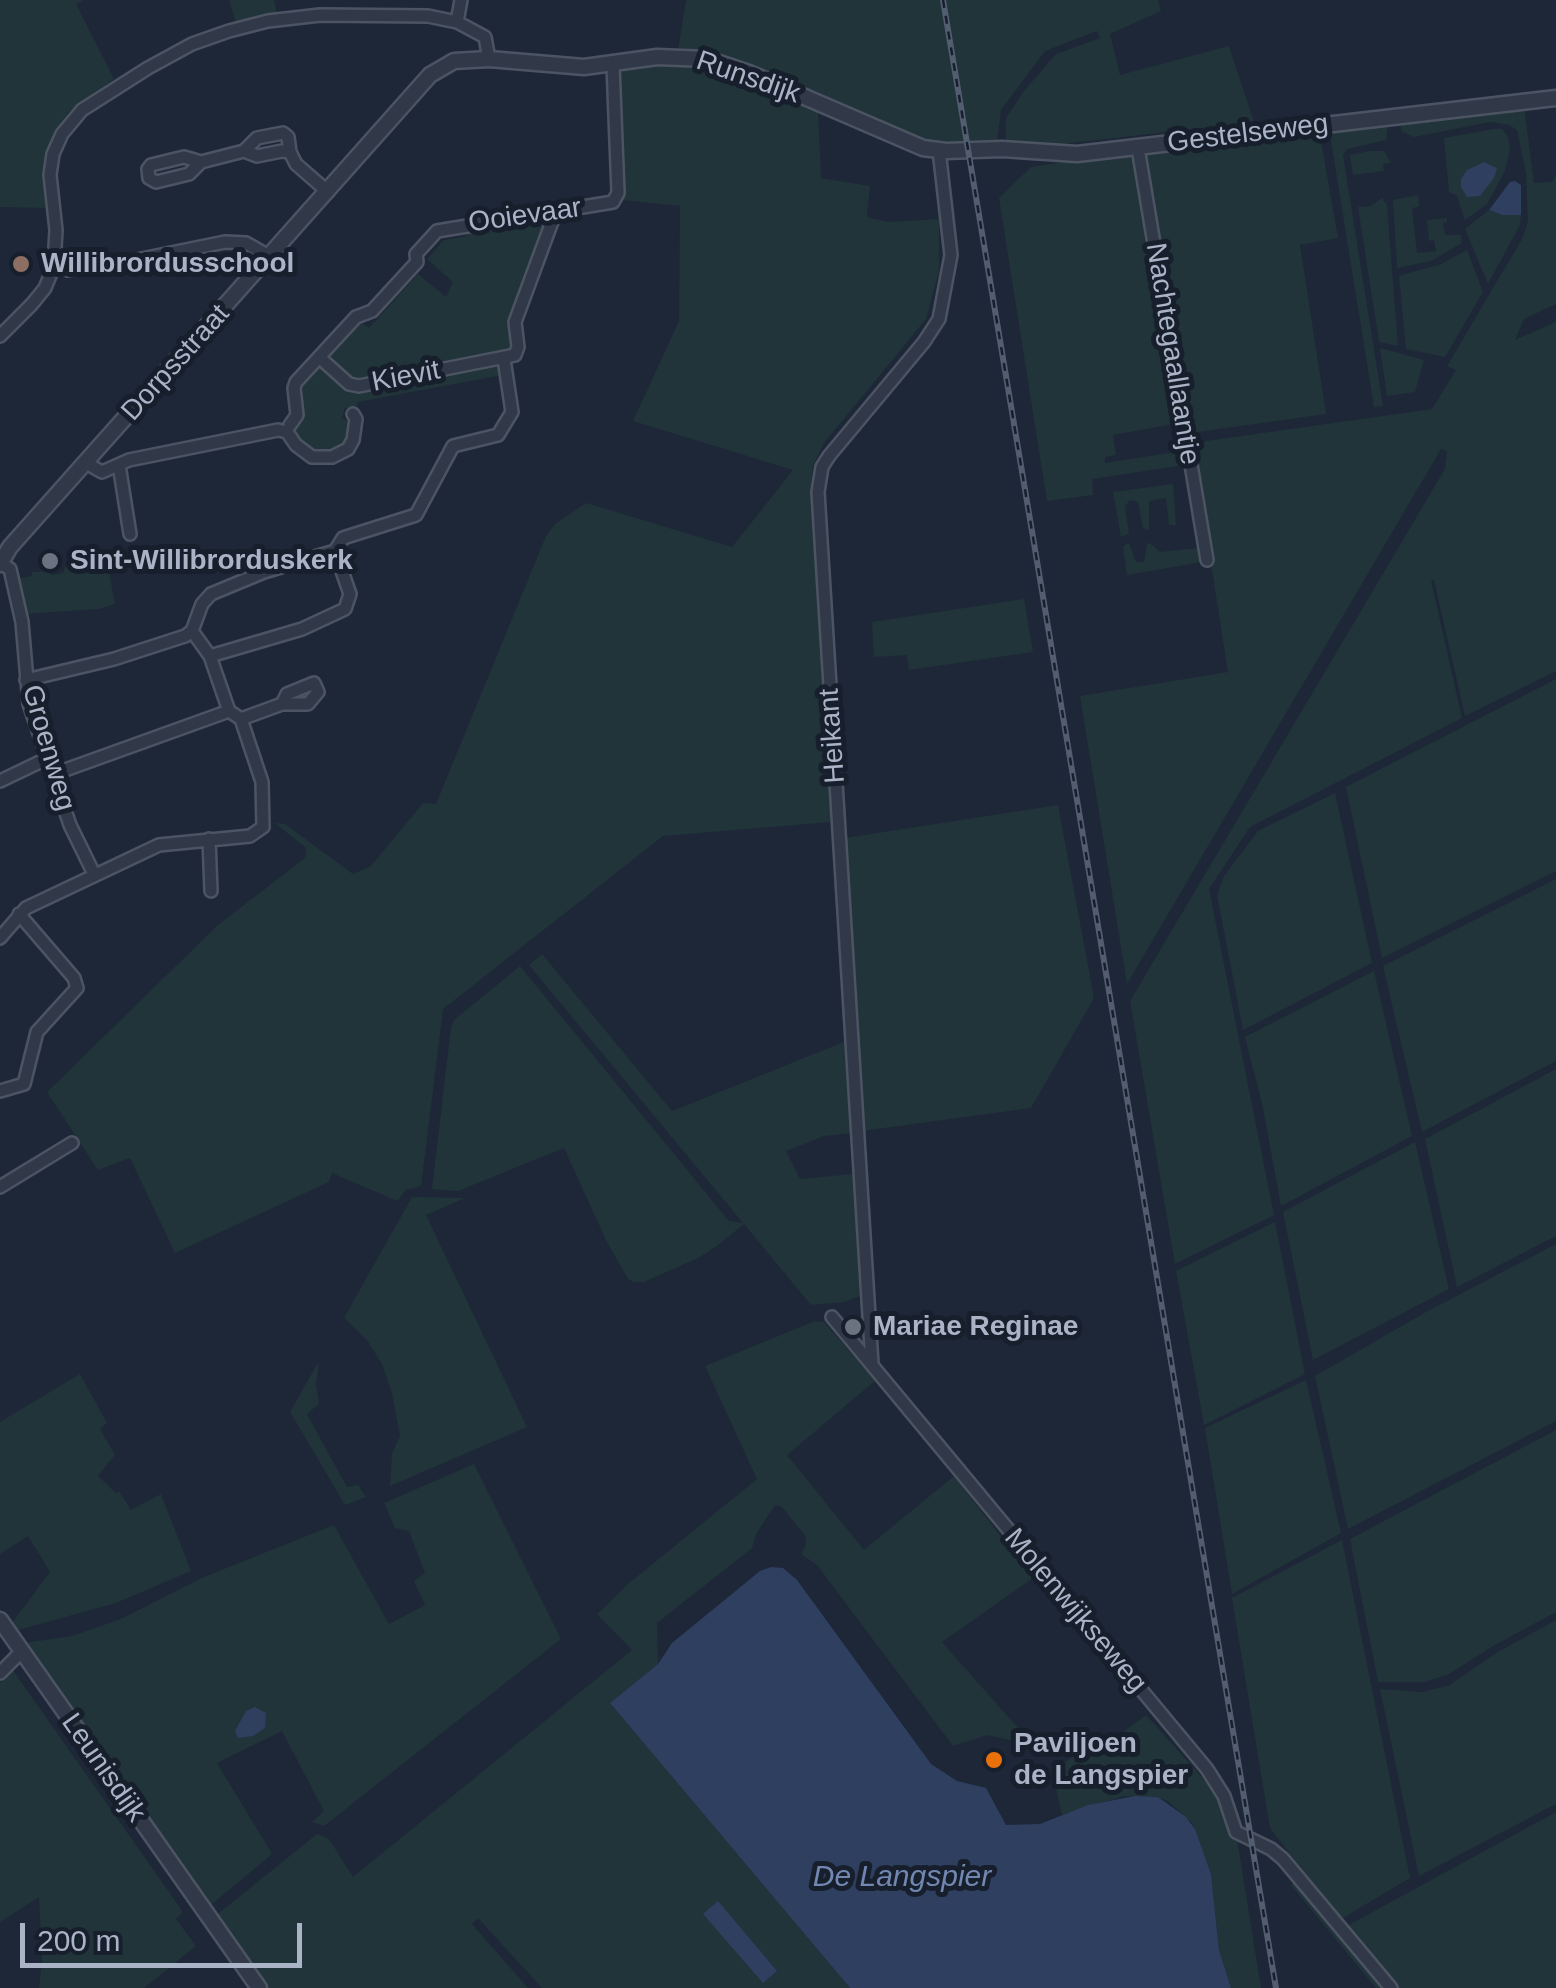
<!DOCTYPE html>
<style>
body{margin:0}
#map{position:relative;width:1556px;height:1988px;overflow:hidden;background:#1e2738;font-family:Arial,sans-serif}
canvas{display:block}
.scale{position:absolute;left:20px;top:1923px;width:282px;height:45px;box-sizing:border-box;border:5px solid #abb4c6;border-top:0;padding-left:12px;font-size:30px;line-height:35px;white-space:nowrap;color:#abb4c6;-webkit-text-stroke:8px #171f2d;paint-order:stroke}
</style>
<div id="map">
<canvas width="1556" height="1988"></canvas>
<div class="scale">200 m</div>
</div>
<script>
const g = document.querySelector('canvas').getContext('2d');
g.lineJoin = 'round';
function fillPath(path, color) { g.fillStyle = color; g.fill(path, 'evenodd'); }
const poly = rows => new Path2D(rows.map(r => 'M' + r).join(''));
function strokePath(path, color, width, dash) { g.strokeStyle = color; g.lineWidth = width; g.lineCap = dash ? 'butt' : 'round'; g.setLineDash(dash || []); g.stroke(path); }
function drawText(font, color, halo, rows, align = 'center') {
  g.font = font + ' Arial,sans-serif'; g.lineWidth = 10; g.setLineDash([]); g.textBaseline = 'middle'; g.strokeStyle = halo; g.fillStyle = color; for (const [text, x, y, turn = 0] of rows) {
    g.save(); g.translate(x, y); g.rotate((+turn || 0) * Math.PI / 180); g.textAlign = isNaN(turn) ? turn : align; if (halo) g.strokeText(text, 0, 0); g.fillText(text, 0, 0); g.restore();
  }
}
fillPath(poly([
 [0,0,83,0,76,4,114,79,69,112,54,133,44,174,47,208,0,207],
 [229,0,274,0,277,16,236,23],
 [686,0,1158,0,1161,11,1110,34,1120,75,1229,46,1254,122,1062,144,1006,143,1006,118,1024,91,1056,54,1100,38,1097,31,1045,51,1001,110,997,142,929,146,758,71,712,55,678,50],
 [648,65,676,65,713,72,818,112,821,178,870,186,867,216,870,218,888,222,939,219,939,271,926,319,824,443,813,466,811,488,831,822,663,836,443,1009,421,1186,406,1190,397,1201,332,1173,329,1182,175,1253,130,1158,98,1170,47,1092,218,925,305,858,306,848,275,823,285,824,353,874,370,867,423,803,436,804,546,536,555,524,586,503,732,547,793,470,633,421,679,321,680,206,622,200,620,71],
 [1524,106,1534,183,1552,182,1556,176,1556,304,1524,319,1515,340,1556,322,1556,671,1465,716,1434,580,1431,580,1462,718,1250,827,1209,889,1274,1215,1175,1264,1130,1001,1445,469,1447,451,1441,449,1127,984,1080,696,1228,672,1192,443,1432,409,1456,370,1447,366,1522,239,1528,222,1526,173,1517,130,1509,125,1490,122,1414,137,1402,132,1399,120],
 [1388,122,1386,140,1347,149,1343,155,1383,406,1374,407,1329,128],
 [1319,129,1338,238,1300,245,1326,414,1191,433,1145,148],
 [1494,129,1502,129,1508,137,1510,150,1505,171,1487,204,1465,220,1457,196,1449,192,1444,138],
 [1134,151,1179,423,1113,435,1116,455,1105,457,1105,463,1175,452,1178,466,1092,479,1093,495,1047,501,999,198,1031,167],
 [1370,151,1384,151,1391,163,1383,164,1384,171,1353,175,1350,155],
 [1418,195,1419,207,1412,208,1417,253,1436,251,1434,240,1429,241,1427,220,1447,218,1447,222,1443,223,1445,235,1461,235,1462,243,1431,261,1397,268,1393,200],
 [1382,198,1387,205,1398,346,1379,342,1358,207,1370,206],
 [1489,210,1502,215,1521,215,1520,225,1488,284,1465,229],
 [546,218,549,224,510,317,512,351,357,383,330,362,330,354,360,321,369,328,418,274,446,297,453,282,427,259,444,240,467,236,467,228],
 [1467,250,1483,292,1445,357,1406,349,1399,276,1441,264],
 [1380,348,1424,360,1415,392,1387,396],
 [493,364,502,368,503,375,358,402,357,406,345,408,342,418,352,424,346,445,330,452,312,453,297,441,293,432,297,386,318,365,324,367,352,392],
 [1173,484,1176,525,1169,525,1166,498,1149,501,1149,530,1143,528,1138,502,1130,500,1125,506,1129,534,1121,537,1113,492],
 [1129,543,1136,562,1144,562,1147,544,1150,543,1160,552,1200,548,1202,562,1127,575,1123,546],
 [105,549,115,604,99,609,23,614,14,579,32,576,32,572,47,571,52,575,63,573,65,567,74,562,71,552],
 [1024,599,1033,652,909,670,907,655,874,657,872,622],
 [1556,679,1556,871,1382,958,1346,787],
 [1335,793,1372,963,1243,1030,1217,895,1224,876,1258,831],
 [1058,805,1094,998,1031,1108,862,1131,845,838],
 [1556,879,1556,1061,1422,1132,1383,966],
 [542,954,672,1111,844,1042,851,1133,824,1136,786,1151,800,1179,853,1174,860,1296,844,1302,811,1305,744,1224,717,1246,698,1258,644,1282,634,1282,628,1279,607,1242,564,1148,458,1191,432,1189,451,1027,454,1020,520,966,729,1221,743,1223,529,965],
 [1374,971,1412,1136,1281,1206,1263,1108,1245,1037],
 [1556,1069,1556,1236,1457,1287,1425,1139],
 [1415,1142,1449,1289,1313,1360,1283,1212],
 [412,1197,465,1198,426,1215,527,1427,390,1486,392,1454,400,1436,392,1393,382,1364,367,1340,344,1318],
 [1275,1222,1305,1374,1204,1425,1176,1271],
 [1556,1244,1556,1421,1348,1529,1315,1376,1426,1312],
 [815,1321,824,1322,875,1381,787,1455,864,1550,954,1476,1033,1578,942,1642,1033,1745,987,1735,953,1746,817,1565,801,1554,806,1545,806,1537,782,1507,775,1505,756,1534,752,1548,657,1623,658,1664,610,1703,850,1988,542,1988,478,1918,472,1924,528,1988,265,1988,214,1917,317,1834,329,1839,353,1877,632,1650,597,1614,628,1584,757,1479,705,1366],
 [319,1361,316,1384,319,1404,307,1414,347,1487,358,1485,366,1497,345,1505,290,1412],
 [80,1374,107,1423,100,1429,115,1455,98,1476,116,1493,119,1491,131,1510,161,1494,191,1571,116,1603,18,1630,12,1623,50,1572,28,1536,0,1554,0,1422],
 [1306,1380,1341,1533,1232,1594,1205,1428],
 [1556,1430,1556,1612,1493,1646,1449,1674,1425,1682,1378,1682,1350,1539],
 [474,1464,561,1639,324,1826,312,1822,324,1811,282,1731,217,1763,272,1854,207,1908,24,1643,72,1636,121,1619,204,1577,334,1525,389,1624,425,1605,414,1581,425,1573,409,1531,395,1528,384,1503],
 [1342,1540,1410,1878,1341,1919,1270,1828,1232,1598],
 [1556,1620,1556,1804,1419,1876,1380,1689,1422,1692,1450,1685,1496,1653],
 [12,1669,181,1909,182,1913,176,1919,196,1946,144,1988,39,1988,42,1960,39,1897,0,1922,0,1683],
 [1146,1715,1216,1793,1223,1816,1237,1839,1261,1988,1231,1988,1219,1950,1211,1874,1192,1823,1169,1802,1158,1797,1124,1796,1062,1815,1052,1771,1082,1750,1089,1758],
 [1556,1812,1556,1988,1399,1988,1347,1926],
 [1297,1881,1384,1988,1376,1988,1291,1885]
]), '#203439');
fillPath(poly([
 [1484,162,1497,168,1494,178,1480,196,1467,197,1461,187,1461,179,1467,170],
 [1515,181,1521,185,1521,215,1502,215,1489,210,1510,182],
 [771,1567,783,1568,797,1580,931,1764,957,1781,986,1788,1006,1825,1040,1824,1088,1805,1135,1796,1158,1797,1186,1817,1195,1829,1211,1874,1219,1950,1231,1988,850,1988,610,1703,658,1664,672,1643,760,1571],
 [255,1707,266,1713,265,1728,253,1736,238,1738,235,1731,246,1711],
 [718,1901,777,1971,763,1983,703,1914]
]), '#2e3f5f');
const minor = poly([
 [457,22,461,0],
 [1138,148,1207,560],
 [244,151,257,138,283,133,288,137,290,152],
 [201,162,189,174,156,182,149,178,148,169,151,165,184,157,201,162,244,151,257,156,282,151,290,152,296,164,328,192],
 [54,266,68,270,110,262,122,263,225,242,246,243,267,255],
 [0,336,32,304,45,288,54,266,56,230,50,175,53,154,62,134,82,110,148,68,192,44,229,31,268,21,320,15,428,16,457,22,485,37,489,59],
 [319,357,349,384,359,386,515,355,518,347,515,322,556,211],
 [290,425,297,415,294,388,296,382,356,317,372,311,417,262,416,254,437,231,613,202,618,193,613,65],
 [86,463,102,472,129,460,278,430,287,432,296,445,312,457,332,457,348,449,353,440,356,419,353,414],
 [119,465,130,534],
 [1,563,10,569,22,622,29,704,70,825,94,874],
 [210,656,302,629,345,609,350,594,335,551],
 [26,680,114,659,185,636,192,631,202,604,211,594,264,572,335,551,343,538,416,515,453,446,498,435,512,412,504,359],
 [241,719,282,704,308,704,318,692,314,683,287,694,282,704],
 [54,774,229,711],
 [0,781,48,758],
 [209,839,211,891],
 [0,938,26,908,159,845,250,836,263,827,262,782,241,719,229,711,210,656,192,631],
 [0,1091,24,1084,37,1032,77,988,74,978,19,914],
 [0,1187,72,1143],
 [832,1317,1207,1769,1224,1796,1236,1832,1271,1849,1283,1859,1391,1988],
 [872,1364,818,492,822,467,829,456,924,342,939,319,951,255,939,150],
 [0,1673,22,1651]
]);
const tertiary = poly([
 [0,564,10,547,430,75,454,61,489,59,584,67,657,57,707,59,749,73,923,148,946,151,1002,149,1077,154,1556,98],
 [0,1620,259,1988]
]);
strokePath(minor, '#4c5464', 16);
strokePath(tertiary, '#4c5464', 19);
strokePath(minor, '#313948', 11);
strokePath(tertiary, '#313948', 14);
const rail = poly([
 [943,0,1276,1988]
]);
strokePath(rail, '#535d70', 6);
strokePath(rail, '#171f2d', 2.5, [8]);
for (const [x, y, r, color] of [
 [21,264,10,"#8d6e63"],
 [50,561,10,"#6b7280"],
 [853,1327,10,"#6b7280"],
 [994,1760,10,"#e8710a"]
]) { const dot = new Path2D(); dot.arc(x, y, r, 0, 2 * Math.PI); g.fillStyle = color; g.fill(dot); strokePath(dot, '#171f2d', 4); }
drawText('28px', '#abb4c6', '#171f2d', [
 ["Runsdijk",748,78,19],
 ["Gestelseweg",1248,134,-7],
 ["Ooievaar",525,216,-8],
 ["Nachtegaallaantje",1172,354,81],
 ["Dorpsstraat",176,363,-48],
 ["Kievit",406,377,-11],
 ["Heikant",833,736,-94],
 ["Groenweg",48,748,74],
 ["Molenwijkseweg",1075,1611,50],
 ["Leunisdijk",103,1768,55]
]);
drawText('bold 28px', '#abb4c6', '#171f2d', [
 ["Willibrordusschool",41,264],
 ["Sint-Willibrorduskerk",70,561],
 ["Mariae Reginae",873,1327],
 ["Paviljoen",1014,1744],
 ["de Langspier",1014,1776]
], 'left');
drawText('italic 30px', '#7187b1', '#171f2d', [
 ["De Langspier",902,1878]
]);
</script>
